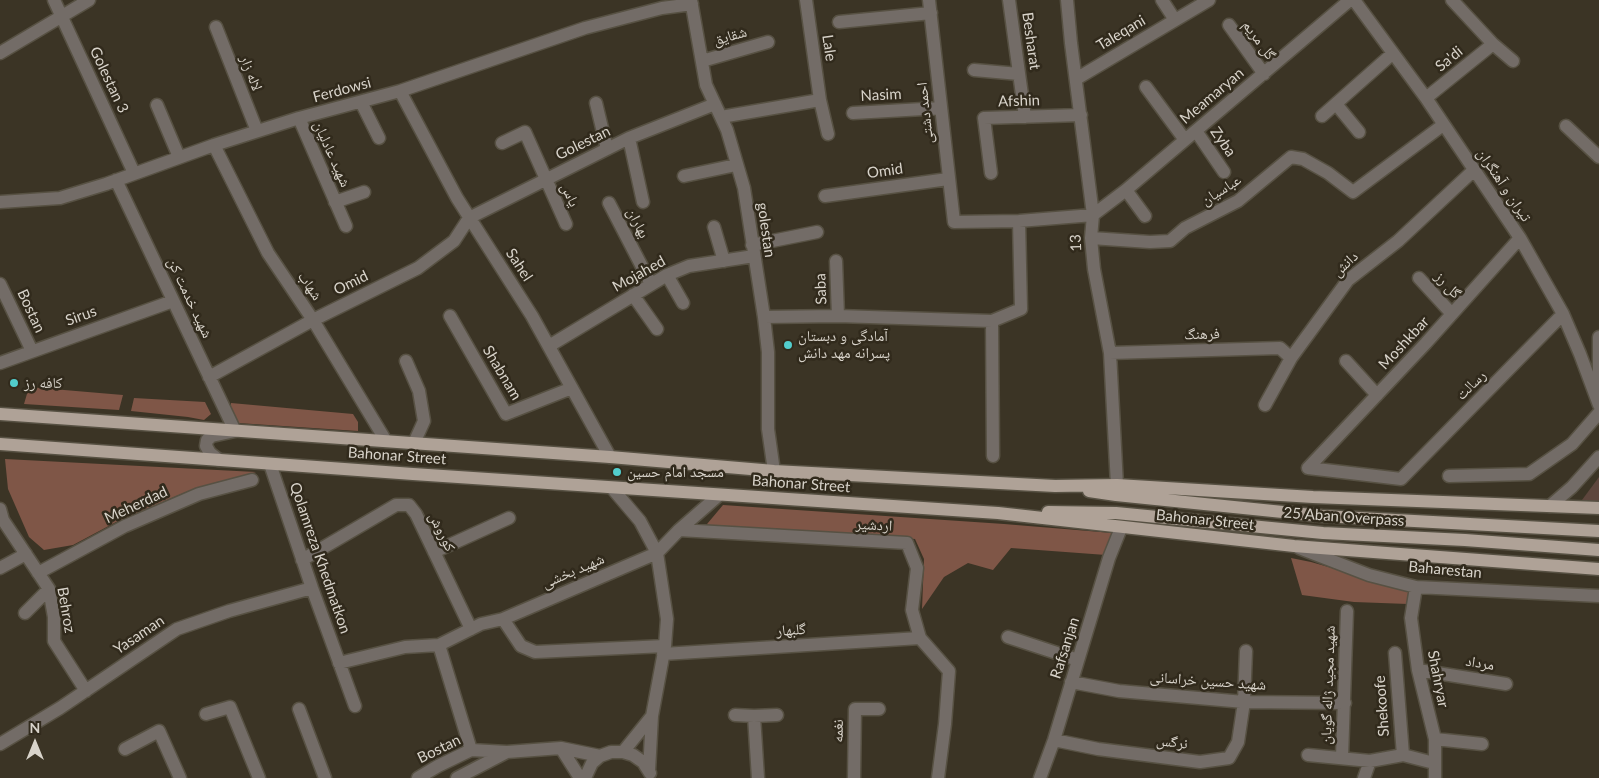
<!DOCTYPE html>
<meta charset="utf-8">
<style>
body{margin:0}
#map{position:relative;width:1599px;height:778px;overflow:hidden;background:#3b3425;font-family:Lato,sans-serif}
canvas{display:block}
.north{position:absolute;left:10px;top:718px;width:50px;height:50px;-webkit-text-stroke:4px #312a1c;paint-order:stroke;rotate:0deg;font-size:14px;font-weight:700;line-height:20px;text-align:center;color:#d8d3ca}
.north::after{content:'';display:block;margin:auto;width:18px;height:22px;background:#d8d3ca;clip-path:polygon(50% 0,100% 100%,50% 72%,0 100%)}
</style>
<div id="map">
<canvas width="1599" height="778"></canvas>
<div class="north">N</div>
</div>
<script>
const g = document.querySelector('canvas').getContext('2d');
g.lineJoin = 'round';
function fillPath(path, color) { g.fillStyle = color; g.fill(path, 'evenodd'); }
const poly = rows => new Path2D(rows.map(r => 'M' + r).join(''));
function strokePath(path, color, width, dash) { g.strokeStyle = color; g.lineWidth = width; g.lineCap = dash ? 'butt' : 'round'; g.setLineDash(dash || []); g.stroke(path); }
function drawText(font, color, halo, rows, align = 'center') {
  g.font = font + ' Lato,"Noto Naskh Arabic",sans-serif'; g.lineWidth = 5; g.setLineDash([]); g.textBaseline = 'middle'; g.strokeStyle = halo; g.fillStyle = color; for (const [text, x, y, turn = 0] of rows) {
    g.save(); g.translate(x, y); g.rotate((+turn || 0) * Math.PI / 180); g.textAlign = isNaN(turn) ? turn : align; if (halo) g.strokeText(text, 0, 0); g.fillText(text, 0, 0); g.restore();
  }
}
fillPath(poly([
 [1599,477,1599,502,1582,500]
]), '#5e463d');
fillPath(poly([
 [29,387,123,395,119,410,24,404],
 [134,398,205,402,211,414,204,420,188,417,131,411],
 [231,403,353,414,358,422,358,431,238,423,231,413],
 [5,459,256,472,186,492,118,521,73,545,44,550,29,537,8,489],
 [723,505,1004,524,1113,533,1106,555,1011,548,993,570,968,563,944,577,922,609,924,559,915,539,768,528,702,530],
 [1291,558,1311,562,1409,590,1408,604,1354,602,1302,595]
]), '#7f5647');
const minor = poly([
 [54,0,134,173],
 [691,0,706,85,727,130,744,188,764,317,768,352,768,429,774,471],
 [806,0,820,100,828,134],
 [929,0,954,222,1019,221,1093,215,1126,190,1350,0],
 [1009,0,1025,117],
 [1067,0,1071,43,1093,215,1091,238,1094,269,1110,353,1117,485],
 [1162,0,1175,20],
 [1354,0,1426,98,1520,238,1563,314,1580,354,1599,405],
 [839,22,931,13],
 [1229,25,1264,74],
 [216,27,257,131],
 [1493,44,1513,61],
 [0,53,89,0],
 [702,61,768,42],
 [974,70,1019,74],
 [1076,79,1209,0],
 [1146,87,1185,140],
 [400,91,457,198,532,316,610,457],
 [1426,98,1493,44,1452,0],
 [361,102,379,138],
 [596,103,607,149],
 [1336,104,1359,132],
 [157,105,179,157],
 [853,113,941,108],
 [1322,116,1392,54],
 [721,117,820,100],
 [299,118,346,226],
 [1566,126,1599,157],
 [1196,131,1224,172],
 [629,138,643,202],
 [502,143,525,132,566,224],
 [214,145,268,253,313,320,386,441],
 [991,173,984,118,1081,115],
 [684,176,736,165],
 [116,180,235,431,212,436,207,440,206,446,210,453,219,460],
 [1126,190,1145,216],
 [825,196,948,179],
 [0,202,60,198,106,184,214,145,299,118,400,91,585,28,662,8,692,4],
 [335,202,364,192],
 [609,203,651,284],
 [714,227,724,261],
 [1091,238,1150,242,1170,241,1185,228,1238,201,1291,157,1303,159,1328,173,1353,192,1443,125],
 [752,245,817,232],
 [836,261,838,316],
 [667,275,683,303],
 [1419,278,1452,314],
 [0,284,32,351],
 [633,295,657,329],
 [450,316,506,414,572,388],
 [764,317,838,316,992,321,993,456],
 [992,321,1021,309,1019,221],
 [1599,337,1599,382],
 [549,346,667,275,689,266,754,256],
 [1110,353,1280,348,1291,358],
 [406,361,419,391,424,421,414,443],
 [1346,361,1377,395],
 [0,363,173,301],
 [209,377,313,320,418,268,454,241,469,218,629,138,715,104],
 [1265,405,1291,358,1348,280,1398,241,1474,170],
 [270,464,312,588,355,706],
 [1308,468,1401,479,1563,314],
 [1308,468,1426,343,1520,238],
 [1449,476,1529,474,1572,444,1599,413],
 [612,488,640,521,657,553,667,619,665,646,652,716,649,771],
 [1550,506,1572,487,1599,457],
 [0,509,3,520,49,589,54,617,54,641,86,691],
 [679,530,907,543,917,568,912,610,920,638,949,671,945,724,938,778],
 [1299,548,1369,575,1416,587,1599,596],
 [434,552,509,518],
 [302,560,396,505,409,505,416,514,471,629],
 [0,568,26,554],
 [38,573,125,526,199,494,252,480],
 [1416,587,1411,618,1418,670,1435,739,1435,778],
 [25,613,49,589],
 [503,619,521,646,535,652,665,646],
 [1008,637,1078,660],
 [439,645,471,750],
 [1395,653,1403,755],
 [663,654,920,638],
 [339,663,405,647,439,645,481,624,503,619,657,553,679,530,719,495],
 [1418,670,1506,684],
 [1071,682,1119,691,1244,702,1345,703],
 [299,709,325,778],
 [206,714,230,707,259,778],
 [735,715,754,716,777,715],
 [754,716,758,778],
 [1435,739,1482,744],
 [1054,740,1098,749,1200,762,1229,758,1238,742,1244,702,1246,651],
 [0,744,60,708,177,629,229,611,312,588],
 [561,748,580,778],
 [125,749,159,731,180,778],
 [623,752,652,716],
 [1308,755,1370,761,1403,755,1434,763],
 [1342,757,1347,611],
 [418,778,438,766,471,750,507,752,561,748,600,756],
 [457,778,507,752],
 [585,778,592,763,600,756,611,752,623,752,633,755,643,762,650,773],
 [854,778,855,709,879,709],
 [1040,778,1054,740,1109,558,1121,528],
 [1364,778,1370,761]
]);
const major = poly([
 [0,414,610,457,774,471,1055,486,1117,485,1313,497,1599,508],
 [0,444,413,474,998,513,1294,546,1599,569],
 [1089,491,1116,495,1322,516,1599,531],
 [1048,512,1116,513,1323,533,1465,540,1599,550]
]);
strokePath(minor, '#575143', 15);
strokePath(major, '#575143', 15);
strokePath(minor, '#736c67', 12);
strokePath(major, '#afa297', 12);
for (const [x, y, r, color] of [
 [788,345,5,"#52cdcc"],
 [14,383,5,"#52cdcc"],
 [617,472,5,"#52cdcc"]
]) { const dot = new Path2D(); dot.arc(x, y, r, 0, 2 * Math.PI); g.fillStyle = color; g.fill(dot); strokePath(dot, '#312a1c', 2); }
drawText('15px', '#d8d3ca', '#312a1c', [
 ["Taleqani",1121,33,-31],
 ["شقایق",730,36,-16],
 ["گل مریم",1259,40,54],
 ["Besharat",1031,41,82],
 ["Lale",829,48,82],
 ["Sa'di",1449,59,-39],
 ["لاله زار",251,73,69],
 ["Golestan 3",109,80,65],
 ["Ferdowsi",342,90,-15],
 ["Nasim",881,95,-3],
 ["Meamaryan",1212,96,-40],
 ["Afshin",1019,101,-2],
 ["احمد دشتی",925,113,-96],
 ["Zyba",1223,142,55],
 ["Golestan",583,143,-26],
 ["شهید عادلیان",332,154,66],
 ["Omid",885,171,-8],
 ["تیران و آهنگران",1504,185,56],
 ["عباسیان",1221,190,-32],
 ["یاس",570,195,65],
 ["بهاران",638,223,63],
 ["golestan",766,230,82],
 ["13",1076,243,-92],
 ["دانش",1345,264,-43],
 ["Sahel",519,265,57],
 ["Mojahed",639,274,-29],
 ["Omid",351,283,-26],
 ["گل رز",1448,285,47],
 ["شهاب",310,286,56],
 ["Saba",821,289,-92],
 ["شهید خدمت کن",190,298,65],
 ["Bostan",31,311,65],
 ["Sirus",81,316,-20],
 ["فرهنگ",1202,334,-2],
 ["Moshkbar",1404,343,-47],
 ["Shabnam",502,373,59],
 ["رسالت",1471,385,-45],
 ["Bahonar Street",397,456,4],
 ["Bahonar Street",801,484,4],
 ["Meherdad",136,505,-25],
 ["25 Aban Overpass",1344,517,4],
 ["Bahonar Street",1205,520,6],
 ["اردشیر",874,525,3],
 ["کوروش",442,532,64],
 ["Qolamreza Khedmatkon",320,558,71],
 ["Baharestan",1445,570,5],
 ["شهید بخشی",573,571,-23],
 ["Behroz",66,610,80],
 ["گلبهار",791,630,-4],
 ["Yasaman",139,635,-34],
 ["Rafsanjan",1065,648,-72],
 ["مرداد",1480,663,9],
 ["Shahryar",1438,679,79],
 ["شهید حسین خراسانی",1208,681,4],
 ["شهید مجید ژاله گویان",1328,685,-88],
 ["Shekoofe",1382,706,-94],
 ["نغمه",838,731,-89],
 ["نرگس",1172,742,7],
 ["Bostan",439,749,-26]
]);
drawText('15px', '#d8d3ca', '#312a1c', [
 ["آمادگی و دبستان",798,336],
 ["پسرانه مهد دانش",798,353],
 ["کافه رز",24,383],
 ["مسجد امام حسین",627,472]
], 'left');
</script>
